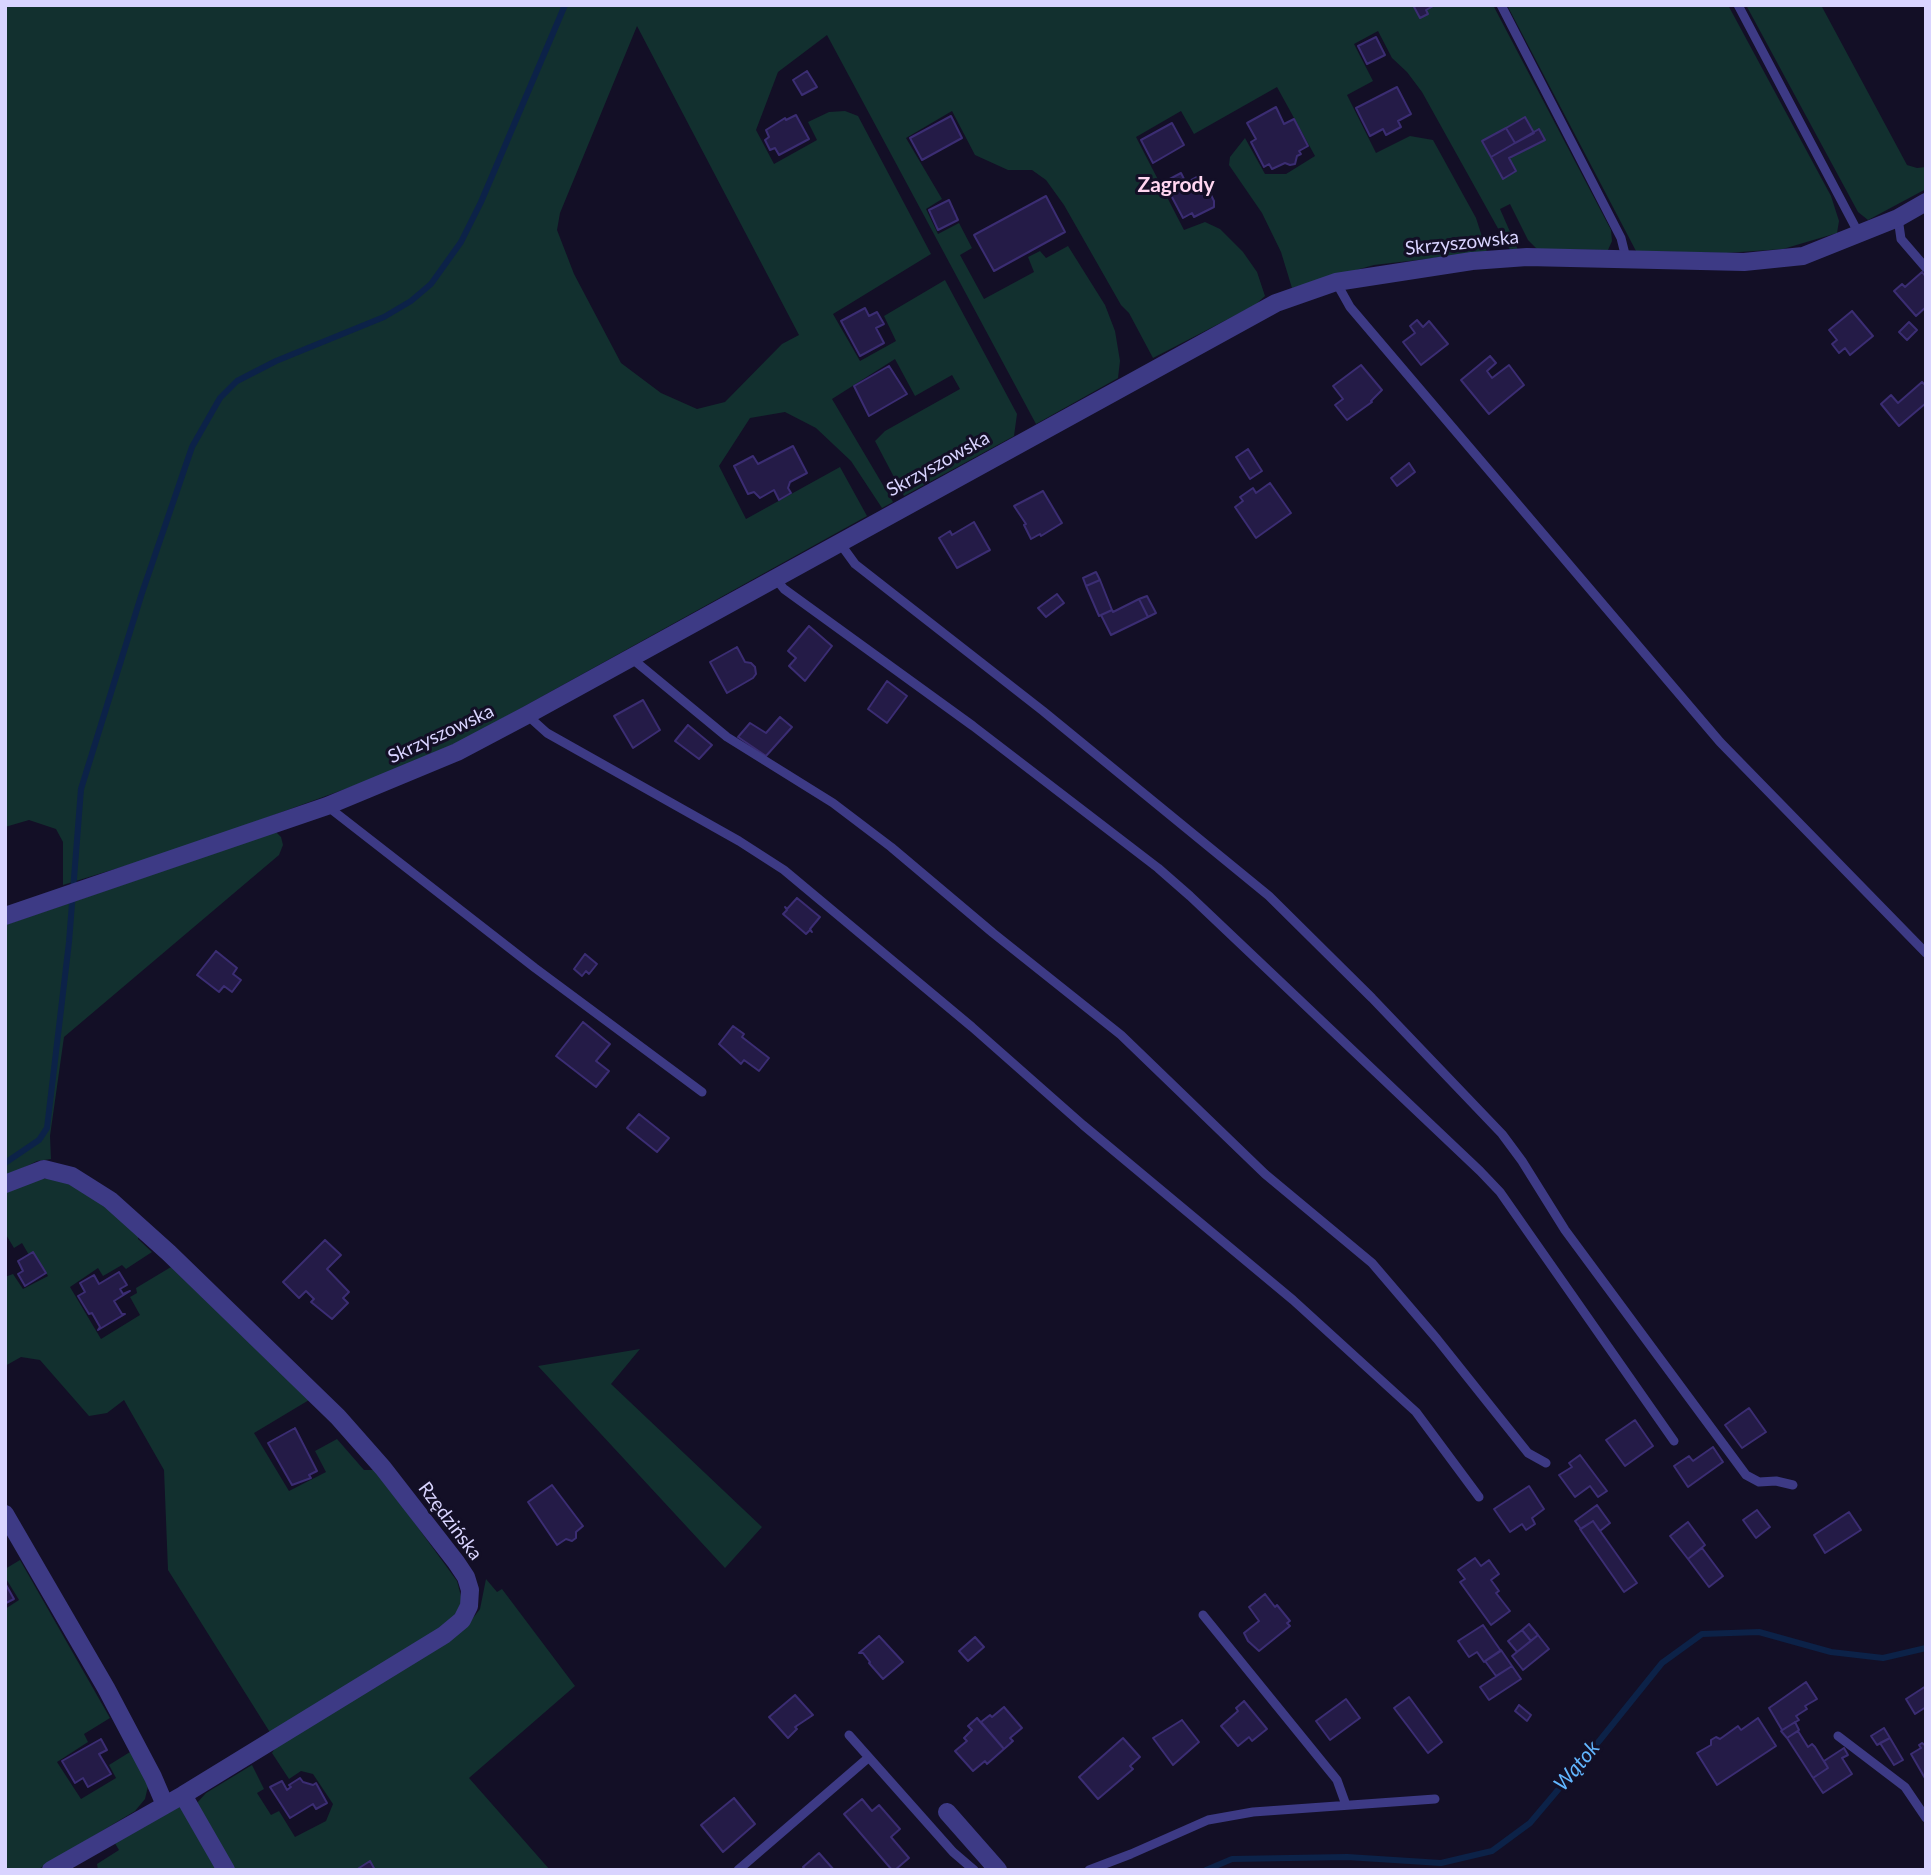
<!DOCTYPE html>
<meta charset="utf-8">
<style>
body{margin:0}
#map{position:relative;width:1931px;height:1875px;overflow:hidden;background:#130f26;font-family:Lato,sans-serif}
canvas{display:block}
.frame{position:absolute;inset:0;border:7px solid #d9d4ff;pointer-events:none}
</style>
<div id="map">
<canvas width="1931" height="1875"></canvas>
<div class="frame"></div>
</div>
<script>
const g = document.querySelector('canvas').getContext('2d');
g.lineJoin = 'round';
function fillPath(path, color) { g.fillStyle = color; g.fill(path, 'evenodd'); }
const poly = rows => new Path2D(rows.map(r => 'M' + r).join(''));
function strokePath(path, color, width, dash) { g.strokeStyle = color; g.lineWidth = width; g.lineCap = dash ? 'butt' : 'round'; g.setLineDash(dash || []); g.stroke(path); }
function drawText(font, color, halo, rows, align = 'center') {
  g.font = font + ' Lato,sans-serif'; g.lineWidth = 6; g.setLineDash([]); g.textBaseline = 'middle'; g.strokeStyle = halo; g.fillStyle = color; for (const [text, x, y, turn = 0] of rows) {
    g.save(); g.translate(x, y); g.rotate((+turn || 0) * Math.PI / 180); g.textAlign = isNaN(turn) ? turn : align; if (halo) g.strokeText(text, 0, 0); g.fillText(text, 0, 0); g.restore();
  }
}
fillPath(poly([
 [5,5,1493,5,1611,230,1612,241,1608,250,1537,249,1528,240,1510,204,1500,209,1518,250,1510,250,1422,92,1407,72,1392,58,1378,31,1354,44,1373,81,1347,95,1376,153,1410,136,1433,140,1476,218,1487,252,1374,265,1292,288,1281,252,1262,213,1229,165,1230,157,1245,138,1265,174,1286,174,1315,156,1277,87,1194,134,1181,111,1136,137,1184,230,1205,222,1220,229,1243,252,1257,272,1265,296,1255,305,1153,358,1129,313,1121,305,1064,205,1046,180,1032,170,1008,170,975,155,952,111,906,138,942,199,926,209,938,234,959,223,972,248,960,255,984,299,1034,272,1028,257,1040,251,1046,258,1068,246,1105,305,1115,331,1120,361,1118,378,1036,424,827,35,778,72,756,130,774,164,817,140,808,122,829,112,845,111,858,116,931,254,833,314,860,361,896,341,884,316,945,280,1017,414,1014,436,904,496,875,441,885,431,960,389,952,375,915,396,895,359,832,399,893,502,882,508,851,461,816,428,785,412,750,418,719,466,746,519,840,467,867,516,469,737,400,769,183,848,63,885,63,842,56,829,29,820,5,827],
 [637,26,799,335,782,344,725,402,697,409,661,393,621,363,574,274,557,230,560,213],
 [1507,5,1728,5,1831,196,1839,221,1837,233,1783,249,1726,253,1636,251],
 [1746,5,1821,5,1907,165,1917,168,1926,167,1926,189,1868,220,1858,212],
 [276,832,281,837,283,845,279,855,64,1037,50,1136,51,1159,37,1161,5,1177,5,925],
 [51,1178,71,1183,95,1199,139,1234,138,1239,152,1252,126,1269,122,1265,103,1276,98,1268,70,1287,101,1339,140,1315,130,1297,137,1293,136,1288,171,1267,309,1400,254,1433,289,1491,326,1472,315,1451,337,1439,364,1470,376,1470,457,1581,462,1600,458,1614,435,1632,271,1734,168,1570,164,1470,124,1400,107,1413,89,1416,40,1360,21,1357,5,1366,5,1277,13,1274,23,1289,48,1276,33,1253,29,1255,22,1243,14,1248,5,1233,5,1188,29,1180],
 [640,1349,611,1384,762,1527,725,1568,538,1366],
 [20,1560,110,1718,84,1734,88,1742,57,1762,81,1799,116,1778,109,1765,130,1752,149,1782,145,1799,135,1811,37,1870,5,1870,5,1609,19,1600,5,1577,5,1569],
 [486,1579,497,1592,502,1589,575,1686,469,1778,550,1870,235,1870,196,1804,206,1793,252,1765,264,1789,257,1793,271,1815,279,1811,295,1837,326,1821,333,1804,313,1774,301,1771,289,1779,272,1753,276,1746,466,1627,480,1609],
 [179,1805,218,1870,98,1870,97,1864,119,1850,113,1840]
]), '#12302f');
strokePath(poly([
 [5,1163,39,1140,47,1128,69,942,81,789,142,593,192,447,220,398,237,381,276,361,384,317,411,301,431,284,461,242,481,202,565,5],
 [1206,1870,1232,1859,1347,1857,1441,1863,1492,1851,1530,1823,1600,1740,1662,1663,1702,1634,1759,1632,1831,1652,1883,1658,1926,1648]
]), '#0c2248', 6);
const building = poly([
 [1413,5,1435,5,1426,10,1428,14,1420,18,1413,5],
 [1376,37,1385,55,1367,64,1358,46,1376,37],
 [807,71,817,87,802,95,793,80,807,71],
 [1397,87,1411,114,1398,121,1401,127,1386,135,1383,129,1370,136,1356,108,1397,87],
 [1276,107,1284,124,1294,119,1308,146,1299,151,1301,154,1297,156,1295,164,1290,165,1285,163,1272,169,1269,164,1264,167,1251,142,1256,139,1247,123,1276,107],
 [796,115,809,139,779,155,775,148,770,150,765,140,769,137,766,130,785,118,786,120,796,115],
 [951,116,962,138,922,160,910,138,951,116],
 [1525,117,1534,133,1515,143,1506,128,1525,117],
 [1172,123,1184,145,1153,163,1141,140,1172,123],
 [1506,128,1515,143,1491,157,1482,141,1506,128],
 [1539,129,1545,140,1509,158,1516,171,1503,179,1491,157,1539,129],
 [1181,173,1186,183,1197,177,1205,193,1209,191,1214,201,1214,207,1194,217,1192,213,1183,218,1164,182,1181,173],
 [1046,196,1065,232,994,271,974,235,1046,196],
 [949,200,958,220,938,230,929,210,949,200],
 [1922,272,1926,277,1926,307,1916,316,1894,291,1902,284,1905,287,1922,272],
 [865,308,869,316,877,312,884,324,876,328,884,343,860,356,841,321,865,308],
 [1852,311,1873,336,1850,355,1845,348,1839,353,1832,344,1837,340,1829,330,1852,311],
 [1417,320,1423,327,1429,321,1448,344,1421,365,1403,342,1415,333,1410,326,1417,320],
 [1909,322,1917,330,1907,340,1899,332,1909,322],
 [1490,356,1496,363,1487,371,1492,378,1509,365,1524,385,1489,414,1461,380,1490,356],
 [1361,365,1382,390,1371,401,1372,402,1347,420,1335,405,1343,399,1333,386,1361,365],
 [889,366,907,394,869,416,854,386,889,366],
 [1922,382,1926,386,1926,403,1899,426,1881,404,1891,395,1898,403,1922,382],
 [793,446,807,473,790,482,788,488,791,493,779,500,774,490,760,498,754,492,748,494,734,466,753,456,758,464,793,446],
 [1248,449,1262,471,1250,479,1236,457,1248,449],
 [1409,463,1415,472,1397,486,1391,478,1409,463],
 [1270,483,1291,513,1256,538,1235,507,1243,501,1240,497,1253,488,1256,493,1270,483],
 [1043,491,1062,523,1041,536,1040,534,1031,539,1024,525,1026,524,1014,506,1043,491],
 [974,522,990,550,957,568,939,538,950,531,952,535,974,522],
 [1096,572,1100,580,1086,586,1083,578,1096,572],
 [1100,580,1112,610,1099,616,1086,586,1100,580],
 [1057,594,1064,603,1046,617,1038,608,1057,594],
 [1147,596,1156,613,1148,617,1139,599,1147,596],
 [1139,599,1148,617,1111,635,1101,615,1112,610,1113,612,1139,599],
 [809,626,832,646,805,681,789,666,796,658,788,651,809,626],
 [737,647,745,662,751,663,755,667,756,674,753,678,727,693,710,662,737,647],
 [887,681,907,696,887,723,868,709,887,681],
 [643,700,660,730,633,748,614,716,643,700],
 [780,717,792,727,766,756,738,737,750,723,766,733,780,717],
 [688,725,712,745,699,759,675,741,688,725],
 [797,898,820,917,810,929,812,932,810,930,806,934,783,914,787,910,785,907,787,909,797,898],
 [216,951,237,968,233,974,241,980,232,992,224,986,219,992,197,975,216,951],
 [585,954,597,964,589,974,586,971,582,976,574,969,585,954],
 [583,1022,610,1044,596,1061,609,1071,596,1087,556,1056,583,1022],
 [733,1026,744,1034,742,1037,769,1058,759,1071,744,1060,741,1064,719,1044,733,1026],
 [639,1114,669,1138,657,1152,627,1128,639,1114],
 [325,1240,341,1255,327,1269,349,1292,343,1298,348,1303,332,1319,311,1302,314,1299,306,1291,299,1298,283,1282,325,1240],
 [33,1252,46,1273,25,1286,18,1274,23,1271,18,1261,33,1252],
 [119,1272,127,1285,120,1289,123,1294,130,1291,114,1301,122,1314,125,1314,98,1330,100,1327,92,1313,89,1314,78,1296,85,1292,80,1283,94,1275,99,1284,119,1272],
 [1749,1408,1766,1432,1742,1448,1725,1425,1749,1408],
 [1635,1420,1653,1446,1625,1466,1606,1440,1635,1420],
 [295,1428,317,1471,309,1475,311,1478,292,1485,268,1443,295,1428],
 [1713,1447,1723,1462,1688,1487,1674,1466,1689,1456,1693,1461,1713,1447],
 [1580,1455,1607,1491,1598,1497,1590,1486,1575,1497,1559,1475,1572,1467,1569,1463,1580,1455],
 [552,1485,583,1526,576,1532,576,1538,572,1541,566,1539,557,1545,528,1502,552,1485],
 [1529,1486,1544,1509,1532,1518,1535,1524,1526,1530,1522,1524,1510,1532,1494,1509,1529,1486],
 [1597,1505,1610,1523,1600,1531,1593,1521,1581,1529,1575,1521,1597,1505],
 [1757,1510,1770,1527,1756,1538,1743,1520,1757,1510],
 [1849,1512,1861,1530,1825,1553,1814,1535,1849,1512],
 [1593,1521,1637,1583,1624,1592,1580,1529,1593,1521],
 [1688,1522,1705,1545,1688,1559,1670,1536,1688,1522],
 [1702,1548,1723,1576,1709,1587,1688,1559,1702,1548],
 [1475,1558,1481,1566,1489,1560,1499,1574,1491,1580,1499,1591,1496,1593,1510,1611,1491,1625,1460,1582,1465,1579,1458,1570,1475,1558],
 [5,1583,14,1599,6,1603,5,1606,5,1583],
 [1265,1594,1275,1607,1277,1605,1290,1621,1287,1623,1290,1626,1259,1651,1248,1641,1244,1633,1259,1621,1249,1607,1265,1594],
 [1529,1624,1538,1635,1531,1641,1522,1630,1529,1624],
 [1483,1625,1501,1651,1484,1662,1477,1652,1469,1657,1458,1641,1483,1625],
 [1522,1630,1531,1641,1517,1652,1508,1641,1522,1630],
 [1538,1635,1549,1649,1523,1670,1512,1656,1538,1635],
 [879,1636,903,1662,883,1679,869,1663,870,1662,863,1653,859,1653,879,1636],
 [975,1637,984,1647,968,1661,959,1651,975,1637],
 [1501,1650,1512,1666,1496,1676,1485,1661,1501,1650],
 [1512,1666,1521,1679,1489,1700,1480,1687,1512,1666],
 [1806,1682,1817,1699,1805,1706,1807,1709,1796,1716,1799,1720,1782,1730,1769,1708,1806,1682],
 [1926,1686,1926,1707,1915,1714,1906,1699,1926,1686],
 [795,1695,813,1715,795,1727,797,1729,788,1738,769,1717,795,1695],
 [1409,1697,1442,1742,1428,1753,1394,1708,1409,1697],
 [1346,1699,1360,1718,1330,1740,1316,1721,1346,1699],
 [1244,1701,1267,1729,1252,1741,1249,1737,1238,1746,1221,1726,1238,1711,1236,1708,1244,1701],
 [1519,1705,1531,1715,1527,1721,1515,1711,1519,1705],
 [1004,1707,1022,1728,1010,1738,1013,1741,1004,1749,981,1722,990,1715,992,1717,1004,1707],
 [977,1718,1004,1749,987,1764,985,1761,973,1771,955,1751,967,1741,964,1738,972,1730,968,1726,977,1718],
 [1758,1718,1776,1746,1717,1785,1697,1753,1711,1745,1711,1740,1716,1737,1720,1739,1738,1726,1741,1730,1758,1718],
 [1182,1720,1199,1742,1173,1765,1153,1738,1182,1720],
 [1795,1722,1799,1730,1787,1738,1781,1731,1795,1722],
 [1884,1728,1890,1738,1877,1745,1871,1736,1884,1728],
 [1798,1731,1808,1747,1812,1744,1815,1747,1828,1768,1813,1778,1787,1738,1798,1731],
 [1123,1738,1140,1757,1130,1766,1133,1769,1098,1799,1079,1777,1123,1738],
 [1890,1738,1903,1760,1894,1765,1880,1743,1890,1738],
 [101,1739,107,1750,99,1754,111,1774,88,1787,83,1778,75,1783,62,1761,101,1739],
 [1922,1743,1926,1746,1926,1780,1911,1754,1921,1748,1919,1745,1922,1743],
 [1844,1748,1848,1755,1842,1758,1852,1774,1823,1793,1813,1778,1828,1768,1824,1761,1844,1748],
 [300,1778,303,1782,313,1785,316,1783,327,1803,316,1809,313,1804,290,1818,270,1787,282,1781,287,1790,291,1787,289,1785,300,1778],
 [734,1798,755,1824,723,1852,701,1825,734,1798],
 [862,1799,872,1811,879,1805,900,1829,891,1837,909,1858,895,1870,892,1870,844,1814,862,1799],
 [819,1853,834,1870,806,1870,803,1867,819,1853],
 [370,1861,375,1870,356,1870,370,1861]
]);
fillPath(building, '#241b47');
strokePath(building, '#3b2d73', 2);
strokePath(poly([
 [1501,5,1621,238,1626,258],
 [1738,5,1859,234],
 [1898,218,1901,239,1926,268],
 [1336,282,1350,307,1720,742,1926,953],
 [839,542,855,564,1043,711,1269,896,1372,998,1502,1134,1522,1161,1565,1230,1746,1475,1759,1482,1776,1481,1793,1485],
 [775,578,784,589,973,726,1158,868,1190,896,1480,1171,1500,1192,1674,1441],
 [630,657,727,737,833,803,891,847,993,933,1121,1035,1265,1174,1372,1263,1437,1339,1528,1453,1546,1463],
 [527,715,547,733,739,841,784,870,972,1027,1083,1125,1293,1300,1416,1412,1479,1497],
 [327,806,535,968,702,1092],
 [1203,1615,1337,1780,1346,1805],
 [849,1735,953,1852,974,1870],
 [1838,1736,1905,1787,1926,1818],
 [738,1870,868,1758],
 [1089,1870,1131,1854,1208,1820,1253,1812,1435,1799]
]), '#3d3a85', 9);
strokePath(poly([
 [5,916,327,806,457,752,527,715,1276,303,1336,282,1472,261,1527,257,1744,262,1803,256,1898,218,1926,202],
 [5,1184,44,1169,72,1176,110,1200,169,1253,338,1417,383,1468,456,1562,466,1577,470,1590,469,1606,462,1620,444,1635,183,1795,51,1870],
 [5,1514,106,1688,153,1777,165,1805],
 [183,1795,226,1870],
 [947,1812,998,1870]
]), '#3d3a85', 18);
drawText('19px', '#d9d4ff', '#130f26', [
 ["Skrzyszowska",1462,243,-6],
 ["Skrzyszowska",938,464,-29],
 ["Skrzyszowska",441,734,-25],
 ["Rzędzińska",450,1521,53]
]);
drawText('bold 21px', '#ffd6f0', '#130f26', [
 ["Zagrody",1176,185]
]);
drawText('italic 21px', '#62b6ff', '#130f26', [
 ["Wątok",1577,1766,-50]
]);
</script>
